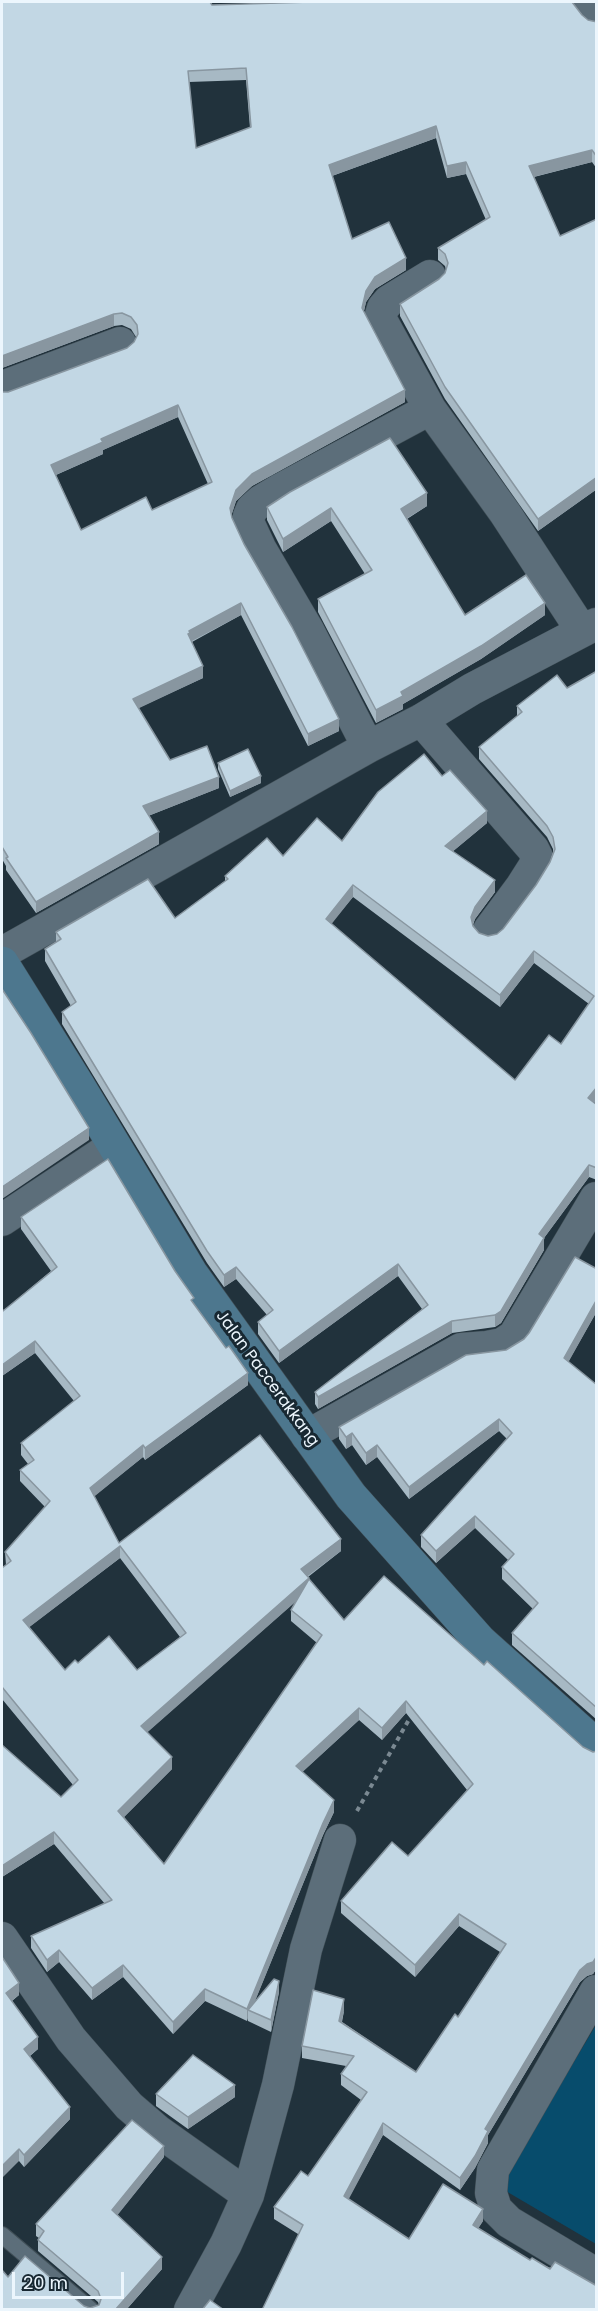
<!DOCTYPE html>
<style>
body{margin:0}
#map{position:relative;width:598px;height:2311px;overflow:hidden;background:#21323c;font-family:Poppins,sans-serif}
canvas{display:block}
.frame{position:absolute;inset:0;border:3px solid #ecf6fd;pointer-events:none}
.scale{position:absolute;left:12px;top:2272px;width:112px;height:27px;box-sizing:border-box;border:3px solid #ecf6fd;border-top:0;padding-left:8px;font-size:18px;line-height:21px;white-space:nowrap;color:#ecf6fd;-webkit-text-stroke:4px #182832;paint-order:stroke}
</style>
<div id="map">
<canvas width="598" height="2311"></canvas>
<div class="frame"></div>
<div class="scale">20 m</div>
</div>
<script>
const g = document.querySelector('canvas').getContext('2d');
g.lineJoin = 'round';
function fillPath(path, color) { g.fillStyle = color; g.fill(path, 'evenodd'); }
const poly = rows => new Path2D(rows.map(r => 'M' + r).join(''));
function strokePath(path, color, width, dash) { g.strokeStyle = color; g.lineWidth = width; g.lineCap = dash ? 'butt' : 'round'; g.setLineDash(dash || []); g.stroke(path); }
function drawText(font, color, halo, rows, align = 'center') {
  g.font = font + ' Poppins,sans-serif'; g.lineWidth = 6; g.setLineDash([]); g.textBaseline = 'middle'; g.strokeStyle = halo; g.fillStyle = color; for (const [text, x, y, turn = 0] of rows) {
    g.save(); g.translate(x, y); g.rotate((+turn || 0) * Math.PI / 180); g.textAlign = isNaN(turn) ? turn : align; if (halo) g.strokeText(text, 0, 0); g.fillText(text, 0, 0); g.restore();
  }
}
fillPath(poly([
 [596,2025,596,2244,499,2187]
]), '#074c6c');
const lane = poly([
 [2,2235,91,2310]
]);
const street = poly([
 [586,2,596,16],
 [430,276,389,301,383,308,380,318,430,409,505,513,582,631],
 [2,387,120,343],
 [421,720,533,849,537,857,535,865,521,887,489,930],
 [368,747,308,630,260,548,248,522,249,516,252,509,261,501,281,489,430,409],
 [2,953,368,747,421,720,472,689,596,624],
 [2,1220,113,1146],
 [307,1436,461,1349,487,1347,502,1344,514,1336,596,1198],
 [2,1938,71,2039,129,2106,158,2131,248,2195],
 [596,1991,493,2170,491,2193,496,2209,509,2222,596,2274],
 [190,2310,226,2244,248,2195,278,2085,306,1949,340,1840]
]);
const secondary = poly([
 [2,963,78,1085,191,1273,351,1496,480,1641,596,1745]
]);
strokePath(lane, '#404f57', 18);
strokePath(street, '#404f57', 33);
strokePath(secondary, '#404f57', 34);
strokePath(poly([
 [357,1811,411,1716]
]), '#7b8992', 4, [4.5, 4.5]);
strokePath(lane, '#5c6e7a', 16);
strokePath(street, '#5c6e7a', 32);
strokePath(secondary, '#4d778e', 33);
fillPath(poly([
 [212,5,582,15,588,20,597,22,597,169,592,162,534,177,560,236,597,219,597,489,538,531,445,399,400,316,400,304,439,279,445,273,446,270,445,266,438,260,438,248,486,220,466,174,447,178,436,138,332,176,352,239,406,270,375,289,366,302,364,311,405,402,252,486,236,501,231,516,244,544,339,731,308,746,241,615,192,642,203,678,138,708,170,760,219,788,148,816,159,844,36,913,6,870,6,866,2,859,2,392,8,392,127,348,134,342,136,337,131,329,122,325,114,326,2,368],
 [246,80,250,128,196,148,189,82],
 [178,417,208,484,152,510,81,530,56,475,103,454,103,450],
 [427,506,407,519,465,615,545,615,481,659,403,704,403,709,376,723,318,612,318,599,365,574,331,521,283,552,267,520,267,507],
 [597,671,597,1099,594,1103,597,1105,597,1180,589,1177,544,1238,544,1250,501,1323,495,1327,452,1333,318,1409,315,1404,315,1392,422,1309,398,1276,279,1363,258,1334,258,1322,267,1315,236,1279,224,1287,207,1263,62,1024,62,1012,71,1006,45,961,45,949,56,942,56,932,175,918,225,881,225,876,283,856,342,841,442,776,487,823,453,851,495,892,475,919,473,925,479,933,488,936,497,934,503,929,536,885,550,862,553,852,553,849,547,837,479,759,479,747,517,716,517,706,567,688],
 [353,897,500,1007,534,963,589,1004,561,1044,515,1080,331,923],
 [218,763,261,783,230,797,218,769],
 [21,1217,194,1304,248,1385,145,1460,143,1457,94,1496,119,1543,341,1551,308,1577,309,1580,344,1620,484,1665,583,1747,593,1752,597,1751,597,1968,593,1974,587,1976,580,1982,488,2135,488,2143,475,2168,460,2190,383,2135,348,2199,409,2239,483,2221,478,2228,530,2260,597,2286,298,2234,274,2219,274,2207,308,2176,361,2100,341,2085,341,2074,346,2066,302,2058,302,2046,344,2011,342,2022,416,2072,458,2017,500,1952,459,1926,415,1977,341,1913,341,1901,408,1856,467,1790,406,1713,382,1740,359,1720,302,1772,334,1812,323,1835,254,2003,279,1992,271,2032,248,2021,248,2017,247,2021,205,2001,173,2034,123,1977,92,2000,59,1962,47,1972,31,1948,31,1936,105,1904,54,1844,2,1877,2,1745,61,1797,73,1785,2,1699,2,1568,6,1565,5,1552,45,1507,20,1481,20,1470,28,1464,21,1455,21,1443,74,1401,35,1353,2,1376,2,1308,3,1311,51,1271,21,1229],
 [120,1558,180,1637,137,1670,78,1663,65,1670,29,1627],
 [297,1600,291,1610,291,1621,317,1643,164,1864,124,1817,172,1769,147,1732],
 [597,1269,597,1311,568,1362,597,1385,597,1720,512,1645,512,1633,533,1609,502,1579,502,1567,508,1560,475,1528,436,1563,421,1547,421,1535,507,1439,499,1431,409,1499,377,1457,366,1465,352,1445,346,1449,339,1439,339,1427,506,1350,524,1339],
 [2,1957,19,1995,12,2001,38,2049,30,2056,70,2119,24,2167,19,2161],
 [156,2094,235,2097,188,2129,156,2106],
 [164,2157,117,2215,162,2269,126,2310,2,2310,8,2277,90,2308,99,2305,98,2302,38,2251,38,2240,39,2238,36,2236,36,2224]
]), '#a7b9c4');
fillPath(poly([
 [436,126,436,138,329,177,329,165],
 [592,150,592,162,529,178,529,166],
 [466,162,466,174,447,178,447,166],
 [406,258,406,270,375,289,366,302,362,319,362,308,366,291,375,277],
 [114,314,114,326,2,368,2,356],
 [405,390,405,402,252,486,236,501,230,520,230,508,236,490,252,474],
 [178,405,178,417,103,450,103,454,51,477,51,465,101,439],
 [597,477,597,489,538,531,538,519],
 [427,493,427,506,401,522,401,509],
 [331,508,331,521,283,552,283,539],
 [241,603,241,615,190,642,188,634,189,631],
 [545,603,545,615,481,659,403,704,403,709,376,723,376,710,401,692],
 [203,666,203,678,133,711,133,699],
 [339,719,339,731,308,746,308,734],
 [261,776,261,783,230,797,230,791],
 [219,777,219,788,143,818,143,806],
 [487,811,487,823,445,858,445,846],
 [159,832,159,844,36,913,36,902],
 [495,880,495,892,475,919,471,928,471,917,475,907],
 [353,885,353,897,326,931,326,919],
 [534,951,534,963,500,1007,500,995],
 [597,1087,597,1099,588,1110,588,1098],
 [89,1128,89,1140,2,1199,2,1187],
 [589,1165,589,1177,544,1238,544,1250,501,1323,495,1327,495,1315,539,1234],
 [398,1264,398,1276,279,1363,279,1351],
 [236,1267,236,1279,224,1287,224,1275],
 [597,1299,597,1311,564,1370,564,1358],
 [452,1321,452,1333,318,1409,318,1397],
 [35,1341,35,1353,2,1376,2,1365],
 [248,1373,248,1385,145,1460,145,1448],
 [499,1419,499,1431,409,1499,409,1487],
 [352,1433,352,1445,346,1449,346,1437],
 [143,1445,143,1457,90,1500,90,1488],
 [377,1445,377,1457,366,1465,366,1453],
 [475,1516,475,1528,436,1563,436,1551],
 [341,1539,341,1551,301,1581,301,1569],
 [120,1546,120,1558,23,1632,23,1620],
 [309,1578,309,1590,141,1738,141,1726],
 [406,1701,406,1713,382,1740,382,1728],
 [359,1708,359,1720,296,1778,296,1766],
 [172,1757,172,1769,118,1823,118,1811],
 [334,1800,334,1812,323,1835,251,2011,248,2010,248,2017,247,2021,247,2009,323,1823],
 [54,1832,54,1844,2,1877,2,1866],
 [459,1914,459,1926,415,1977,415,1965],
 [59,1950,59,1962,47,1972,47,1960],
 [597,1956,597,1968,593,1974,587,1976,580,1982,488,2135,488,2143,475,2168,460,2190,460,2178,485,2129,580,1970],
 [123,1965,123,1977,92,2000,92,1988],
 [279,1981,279,1992,271,2032,271,2020],
 [19,1983,19,1995,6,2005,6,1993],
 [205,1989,205,2001,173,2034,173,2022],
 [344,1999,344,2011,339,2033,339,2021],
 [38,2037,38,2049,24,2060,24,2049],
 [235,2085,235,2097,188,2129,188,2117],
 [70,2107,70,2119,24,2167,24,2155],
 [383,2123,383,2135,344,2208,344,2196],
 [164,2146,164,2157,112,2222,112,2210],
 [19,2149,19,2161,2,2178,2,2166],
 [483,2209,483,2221,473,2237,473,2225],
 [162,2257,162,2269,126,2310,115,2310]
]), '#8896a0');
const building = poly([
 [2,2,210,2,212,5,311,2,572,2,582,15,588,20,597,22,597,157,592,150,529,166,560,236,597,219,597,477,538,519,445,387,400,304,439,279,445,273,448,263,445,254,438,248,490,217,466,162,447,166,436,126,329,165,352,239,389,222,406,258,375,277,366,291,362,308,405,390,252,474,236,490,230,508,232,518,244,544,292,627,339,719,308,734,241,603,189,631,190,633,188,634,203,666,133,699,170,760,207,746,219,777,143,806,159,832,36,902,6,858,8,857,2,847,2,392,8,392,127,348,134,342,138,334,137,325,131,317,122,313,114,314,2,356,2,2],
 [246,68,251,127,196,148,188,71,246,68],
 [178,405,212,482,152,510,146,497,81,530,51,465,103,442,101,439,178,405],
 [390,438,427,493,401,509,465,615,526,575,545,603,481,646,401,692,403,696,376,710,318,599,372,570,331,508,283,539,267,507,290,492,390,438],
 [597,671,597,1087,588,1098,597,1105,597,1168,589,1165,539,1234,544,1238,501,1311,495,1315,452,1321,318,1397,315,1392,428,1305,398,1264,279,1351,258,1322,273,1310,236,1267,224,1275,207,1251,62,1012,76,1002,45,949,61,939,56,932,148,879,175,918,228,879,225,876,267,838,283,856,317,818,342,841,378,792,424,754,442,776,450,770,487,811,445,846,495,880,475,907,471,917,473,926,479,933,488,936,497,934,503,929,536,885,550,862,555,849,553,837,547,826,479,747,522,712,517,706,557,675,567,688,597,671],
 [353,885,500,995,534,951,594,996,561,1044,549,1035,515,1080,326,919,353,885],
 [248,749,261,776,230,791,218,763,248,749],
 [2,989,31,1033,89,1128,2,1187,2,989],
 [108,1159,175,1271,194,1298,191,1300,226,1348,229,1346,248,1373,145,1448,143,1445,90,1488,119,1543,260,1435,341,1539,301,1569,309,1578,141,1726,172,1757,118,1811,164,1864,322,1635,291,1610,309,1579,344,1620,384,1576,484,1665,487,1661,583,1747,593,1752,597,1751,597,1956,593,1962,587,1964,580,1970,485,2129,488,2131,475,2156,460,2178,383,2123,344,2196,409,2239,443,2184,483,2209,473,2225,530,2260,532,2258,550,2269,555,2262,597,2286,597,2310,262,2310,303,2225,274,2207,301,2171,308,2176,367,2092,341,2074,354,2056,302,2046,313,1990,344,1999,339,2021,416,2072,455,2014,458,2017,506,1944,459,1914,415,1965,341,1901,392,1842,408,1856,473,1784,406,1701,382,1728,359,1708,296,1766,334,1800,323,1823,247,2009,205,1989,173,2022,123,1965,92,1988,59,1950,47,1960,31,1936,112,1900,54,1832,2,1866,2,1745,61,1797,78,1780,2,1687,2,1568,11,1561,5,1552,50,1501,20,1470,34,1460,21,1443,80,1396,35,1341,2,1365,2,1308,3,1311,57,1267,21,1217,108,1159],
 [120,1546,186,1633,137,1670,109,1636,78,1663,75,1660,65,1670,23,1620,120,1546],
 [575,1257,597,1269,597,1299,564,1358,597,1385,597,1708,512,1633,538,1603,502,1567,514,1554,475,1516,436,1551,421,1535,512,1433,499,1419,409,1487,377,1445,366,1453,352,1433,346,1437,339,1427,466,1355,506,1350,524,1339,529,1333,575,1257],
 [2,1957,19,1983,6,1993,38,2037,24,2049,70,2107,24,2155,19,2149,2,2166,2,1957],
 [274,1979,279,1981,271,2020,248,2010,274,1979],
 [193,2055,235,2085,188,2117,156,2094,193,2055],
 [132,2120,164,2146,112,2210,162,2257,115,2310,2,2310,2,2270,8,2277,25,2256,84,2306,90,2308,99,2305,101,2299,98,2291,38,2240,44,2231,36,2224,132,2120],
 [210,2300,224,2310,202,2310,210,2300]
]);
fillPath(building, '#c2d7e4');
strokePath(building, '#8896a0', 1.5);
drawText('16px', '#ecf6fd', '#182832', [
 ["Jalan Paccerakkang",267,1379,54]
]);
</script>
